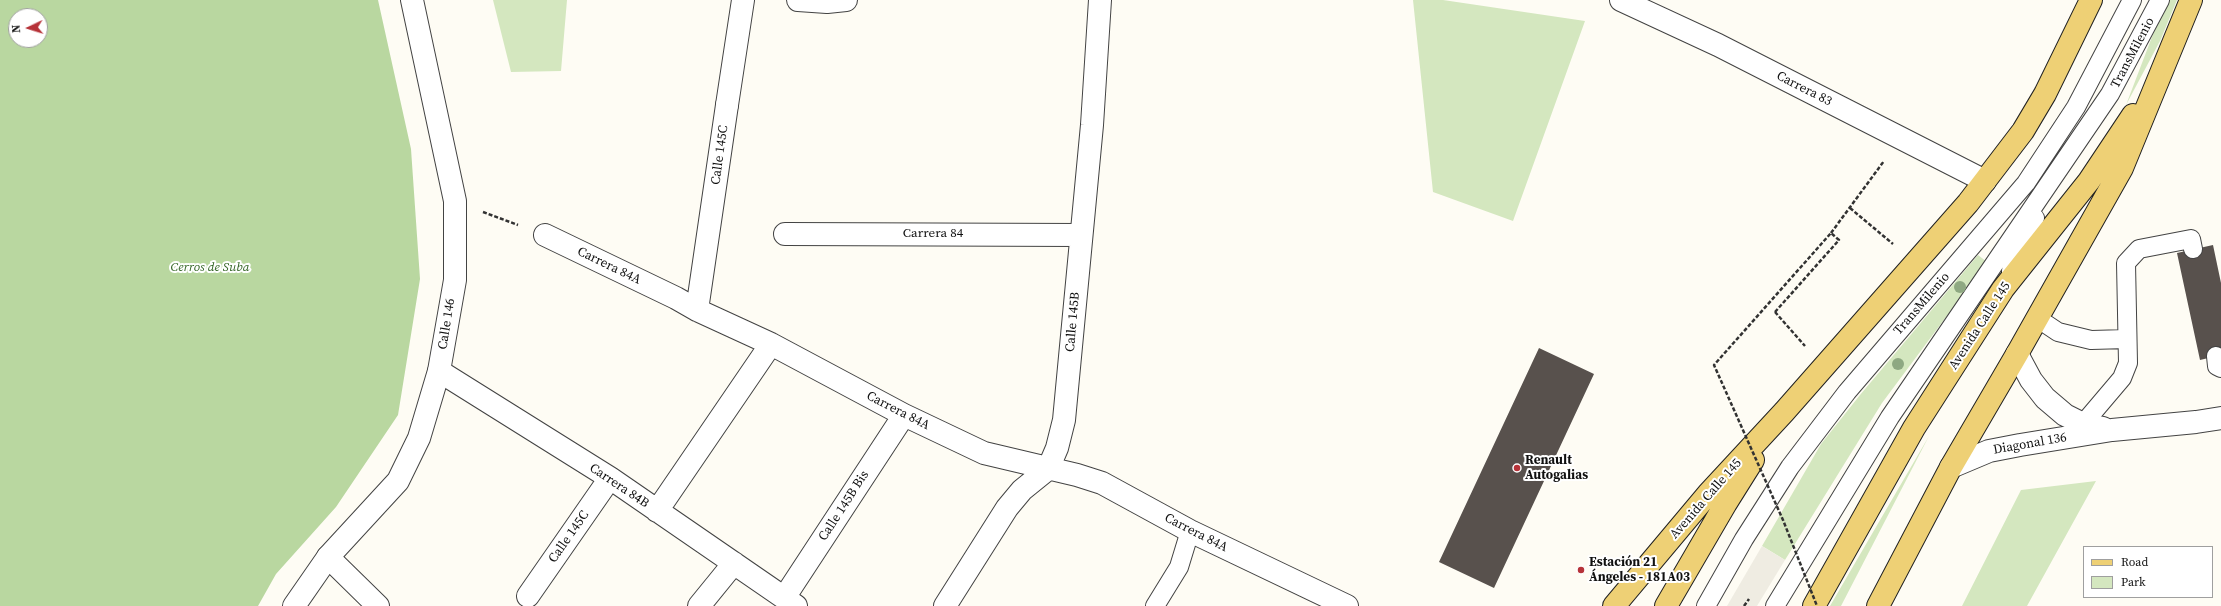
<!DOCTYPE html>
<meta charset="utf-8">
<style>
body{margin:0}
#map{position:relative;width:2221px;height:606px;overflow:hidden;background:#fefcf4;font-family:"Source Serif 4",serif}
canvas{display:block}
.legend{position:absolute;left:2083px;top:546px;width:130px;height:52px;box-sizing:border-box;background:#fff;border:1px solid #9f9f9f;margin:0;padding:5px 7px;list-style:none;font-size:12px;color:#101010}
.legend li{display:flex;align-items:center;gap:8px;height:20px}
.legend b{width:20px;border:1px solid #9f9f9f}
.north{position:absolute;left:8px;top:8px;width:40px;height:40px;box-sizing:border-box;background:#fff;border:1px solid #9f9f9f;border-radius:50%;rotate:266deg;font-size:11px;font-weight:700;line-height:16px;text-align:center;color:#101010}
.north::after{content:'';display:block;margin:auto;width:14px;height:18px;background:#b63238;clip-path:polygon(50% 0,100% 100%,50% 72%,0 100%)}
</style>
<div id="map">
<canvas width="2221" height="606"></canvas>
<ul class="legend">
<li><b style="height:5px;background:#eed075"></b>Road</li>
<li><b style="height:11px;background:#d4e7bf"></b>Park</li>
</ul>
<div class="north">N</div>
</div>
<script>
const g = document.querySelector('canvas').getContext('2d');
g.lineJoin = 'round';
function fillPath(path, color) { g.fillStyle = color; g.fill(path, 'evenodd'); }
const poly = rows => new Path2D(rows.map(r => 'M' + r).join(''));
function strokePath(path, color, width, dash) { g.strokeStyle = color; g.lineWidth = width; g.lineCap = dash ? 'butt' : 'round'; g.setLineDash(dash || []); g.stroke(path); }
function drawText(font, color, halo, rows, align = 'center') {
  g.font = font + ' "Source Serif 4",serif'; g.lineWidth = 4; g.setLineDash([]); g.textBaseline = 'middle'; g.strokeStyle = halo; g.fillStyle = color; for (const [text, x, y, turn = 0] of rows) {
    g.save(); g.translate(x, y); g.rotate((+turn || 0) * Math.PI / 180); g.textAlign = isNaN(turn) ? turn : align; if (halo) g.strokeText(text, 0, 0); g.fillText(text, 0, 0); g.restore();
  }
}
fillPath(poly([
 [493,0,567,0,561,71,511,72],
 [1413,0,1443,0,1585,21,1513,221,1433,192],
 [2166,0,2177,0,2160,41,2126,105],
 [1978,255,1987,262,1882,403,1785,560,1762,546,1821,444,1860,395],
 [1929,436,1841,606,1830,606],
 [2096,481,2027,606,1962,606,2021,490]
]), '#d4e7bf');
fillPath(poly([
 [0,0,378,0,411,149,420,279,398,415,336,507,276,574,258,606,0,606],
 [16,16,40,16,40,40,16,40]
]), '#b9d7a0');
fillPath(poly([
 [1762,546,1785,560,1757,606,1727,606]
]), '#efece2');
fillPath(poly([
 [2213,245,2221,283,2221,355,2200,360,2177,253],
 [1539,348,1594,374,1494,588,1439,562]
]), '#58514d');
const service = poly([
 [2011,271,2035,218],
 [2037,318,2058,332,2091,340,2127,339],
 [2216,356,2217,366,2221,368],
 [2083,424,2122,378,2128,363,2126,263,2139,249,2191,239,2193,249],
 [1155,606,1179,567,1190,531],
 [1706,606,1744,539,1790,467,1847,392,2026,183,2076,107,2132,0],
 [1775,606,1890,417,2110,94,2160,0]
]);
const pedestrian = poly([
 [727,105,743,0]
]);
const minor = poly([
 [798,0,827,2,846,0],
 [1621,0,1718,45,1985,181],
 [785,234,1081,235],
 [545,235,676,298,697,310,771,344,904,415,984,453,1077,475,1102,483,1190,531,1347,606],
 [697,310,727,105],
 [439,371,610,478,796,606],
 [657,511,771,344],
 [328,557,378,606],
 [528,596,610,478],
 [784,598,904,415],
 [699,606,734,563],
 [945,606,1007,508,1022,490,1048,469,1057,448,1064,420,1092,125,1100,0]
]);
const tertiary = poly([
 [2017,354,2031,380,2045,398,2065,415,2083,424,2103,428],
 [1951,467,1989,451,2020,445,2112,430,2196,422,2221,418],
 [294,606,328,557,398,481,419,438,439,371,455,280,455,201,412,0]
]);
const primary = poly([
 [1614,606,1708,494,1784,412,1968,203,2023,131,2045,94,2091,0],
 [1666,606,1726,503,1753,460],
 [1814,606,1914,428,2003,289,2089,181,2133,115],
 [1878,606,1951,467,2017,354,2122,168,2191,0]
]);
strokePath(service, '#434343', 20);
strokePath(pedestrian, '#434343', 24);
strokePath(minor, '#434343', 24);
strokePath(tertiary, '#434343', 24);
strokePath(primary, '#212121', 24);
strokePath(poly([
 [1850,208,1893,244],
 [483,212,518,225],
 [1831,233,1884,161],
 [1775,312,1805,346],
 [1744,606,1749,599]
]), '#323232', 2.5, [4, 2]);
strokePath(service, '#fff', 18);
strokePath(pedestrian, '#fff', 22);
strokePath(minor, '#fff', 22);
strokePath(tertiary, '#fff', 22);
strokePath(primary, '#eed075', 22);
strokePath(poly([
 [1775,312,1839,240,1831,233,1714,365,1783,520,1817,606]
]), '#323232', 2.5, [4, 2]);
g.fillStyle = '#8ea882';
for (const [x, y] of [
 [1960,287],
 [1898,364]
]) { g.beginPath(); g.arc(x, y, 6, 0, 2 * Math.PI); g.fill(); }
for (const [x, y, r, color] of [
 [1517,468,4,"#b63238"],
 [1581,570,4,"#b63238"]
]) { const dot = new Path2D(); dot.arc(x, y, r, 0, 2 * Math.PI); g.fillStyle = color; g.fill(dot); strokePath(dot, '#fff', 1.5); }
drawText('13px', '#101010', '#fff', [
 ["TransMilenio",2133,53,-62],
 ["Carrera 83",1804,89,27],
 ["Calle 145C",720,155,-82],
 ["Carrera 84",933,234],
 ["Carrera 84A",609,266,26],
 ["TransMilenio",1922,304,-49],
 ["Calle 145B",1073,322,-85],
 ["Calle 146",447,324,-81],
 ["Avenida Calle 145",1980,326,-57],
 ["Carrera 84A",898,411,27],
 ["Diagonal 136",2030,444,-10],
 ["Carrera 84B",619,486,34],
 ["Avenida Calle 145",1706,499,-49],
 ["Calle 145B Bis",844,506,-57],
 ["Carrera 84A",1196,533,27],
 ["Calle 145C",569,537,-55]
]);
drawText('italic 13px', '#326424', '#fff', [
 ["Cerros de Suba",210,268]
]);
drawText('bold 13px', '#101010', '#fff', [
 ["Renault",1525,461],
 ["Autogalias",1525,476],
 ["Estación 21",1589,563],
 ["Ángeles - 181A03",1589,578]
], 'left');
</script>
